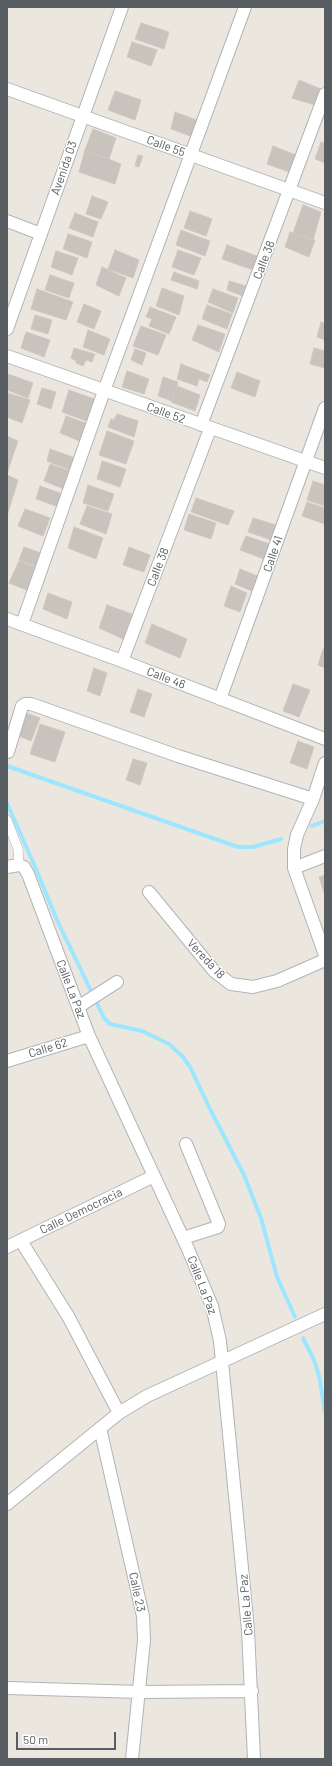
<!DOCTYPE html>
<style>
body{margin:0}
#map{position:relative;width:332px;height:1766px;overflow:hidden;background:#ece7de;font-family:Barlow,sans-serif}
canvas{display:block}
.frame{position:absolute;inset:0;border:8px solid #585d61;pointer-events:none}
.scale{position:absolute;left:16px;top:1732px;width:100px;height:18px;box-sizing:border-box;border:2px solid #585d61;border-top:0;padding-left:5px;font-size:12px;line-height:14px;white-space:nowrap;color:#585d61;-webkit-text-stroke:3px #fff;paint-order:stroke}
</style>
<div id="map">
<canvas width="332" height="1766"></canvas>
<div class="frame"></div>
<div class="scale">50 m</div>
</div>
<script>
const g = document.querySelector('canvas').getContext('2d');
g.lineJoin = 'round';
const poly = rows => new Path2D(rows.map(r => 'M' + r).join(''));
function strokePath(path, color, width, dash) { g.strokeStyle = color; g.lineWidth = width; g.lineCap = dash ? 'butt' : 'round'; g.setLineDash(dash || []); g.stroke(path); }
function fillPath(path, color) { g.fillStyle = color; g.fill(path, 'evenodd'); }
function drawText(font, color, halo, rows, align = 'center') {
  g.font = font + ' Barlow,sans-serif'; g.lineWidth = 3; g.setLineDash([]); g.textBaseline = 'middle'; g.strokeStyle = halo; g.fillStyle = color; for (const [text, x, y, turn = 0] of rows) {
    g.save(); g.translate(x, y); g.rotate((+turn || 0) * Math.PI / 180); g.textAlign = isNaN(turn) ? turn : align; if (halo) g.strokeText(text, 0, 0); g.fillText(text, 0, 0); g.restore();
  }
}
strokePath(poly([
 [7,766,238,847,253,847,281,839],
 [7,803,36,869,57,920,104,1018,110,1024,142,1031,169,1044,183,1057,190,1067,211,1111,244,1175,261,1218,277,1277,295,1317],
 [312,826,325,821],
 [303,1338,314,1360,319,1376,325,1412]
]), '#9ce6ff', 4);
const building = poly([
 [141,23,169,32,164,49,135,39,141,23],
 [132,42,157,50,151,66,127,57,132,42],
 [299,80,321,89,315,105,292,98,299,80],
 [115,91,141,100,135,120,108,110,115,91],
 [175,112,199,121,193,137,171,129,175,112],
 [93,129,116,138,109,159,85,150,93,129],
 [321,142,325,144,325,163,315,159,321,142],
 [273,146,296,155,289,172,267,164,273,146],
 [85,150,121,164,115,184,79,172,85,150],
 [138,155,143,156,139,167,135,166,138,155],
 [92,196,108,202,101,219,86,214,92,196],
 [303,205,321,212,313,240,293,233,303,205],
 [190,211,212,219,206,236,184,228,190,211],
 [75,213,98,222,93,237,69,228,75,213],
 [181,230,210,241,205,256,176,245,181,230],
 [290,232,315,240,309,257,285,247,290,232],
 [68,234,92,242,87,258,63,249,68,234],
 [227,245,257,256,253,270,222,259,227,245],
 [115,250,139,260,133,278,108,269,115,250],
 [178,250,201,258,194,275,172,267,178,250],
 [56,251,78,258,72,275,51,267,56,251],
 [102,267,126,278,119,296,96,285,102,267],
 [174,272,199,281,197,289,171,280,174,272],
 [50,275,74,283,69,298,45,290,50,275],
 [229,281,246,286,243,296,227,290,229,281],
 [162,288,184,296,179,315,156,306,162,288],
 [37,289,73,302,66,320,31,309,37,289],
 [213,289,238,298,233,313,208,302,213,289],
 [84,304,101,311,94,329,77,322,84,304],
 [207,305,232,314,227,329,202,319,207,305],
 [150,307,176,317,169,334,149,326,152,319,146,317,150,307],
 [35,315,52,320,48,334,31,329,35,315],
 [321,322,325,324,325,340,317,337,321,322],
 [198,325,225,334,219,352,192,340,198,325],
 [141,326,166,335,158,355,133,346,141,326],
 [88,330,110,339,104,355,83,347,88,330],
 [26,332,50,340,44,357,21,348,26,332],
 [74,348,95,354,92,362,86,360,83,366,76,363,76,361,71,358,74,348],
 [314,348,325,351,325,368,310,364,314,348],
 [135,349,146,353,142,365,131,360,135,349],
 [181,364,210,375,207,382,199,379,197,386,177,379,181,364],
 [127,371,149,379,144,394,122,387,127,371],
 [237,372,260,381,255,397,231,388,237,372],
 [8,374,33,383,28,398,7,390,8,374],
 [163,377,178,382,172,401,158,396,163,377],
 [177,386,200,395,195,411,171,402,177,386],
 [42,388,56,392,51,409,37,404,42,388],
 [69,390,97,400,89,422,62,412,69,390],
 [8,393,30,400,22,423,7,417,8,393],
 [117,414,138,421,134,437,108,427,111,419,114,420,117,414],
 [66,416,88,424,82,442,60,433,66,416],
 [107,431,134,441,126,464,99,455,107,431],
 [7,436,18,441,12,458,7,456,7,436],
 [50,449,78,459,73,471,47,461,50,449],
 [7,456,12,458,7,474,7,456],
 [102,461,126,469,120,487,97,479,102,461],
 [50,464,70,471,64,489,44,481,50,464],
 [7,475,18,480,7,516,7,475],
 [313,481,325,485,325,506,307,500,313,481],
 [88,485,114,494,108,511,83,503,88,485],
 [40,486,63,494,59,507,36,499,40,486],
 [196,498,234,511,228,525,191,512,196,498],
 [307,502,325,508,325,524,302,516,307,502],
 [87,506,112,514,106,534,80,524,87,506],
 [25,509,50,518,43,536,18,526,25,509],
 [189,514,216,523,211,539,184,530,189,514],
 [253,518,276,525,271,540,248,532,253,518],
 [74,527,103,538,96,559,68,548,74,527],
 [246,536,270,544,264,559,240,550,246,536],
 [24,547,44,554,39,567,19,560,24,547],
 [129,547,150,555,144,572,123,565,129,547],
 [19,561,38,568,29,591,9,583,19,561],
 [240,569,260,577,254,592,235,584,240,569],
 [231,586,247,593,240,612,224,606,231,586],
 [48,593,72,602,67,619,43,609,48,593],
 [107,605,132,614,123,639,99,628,107,605],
 [152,624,187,639,180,658,145,643,152,624],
 [323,649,325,650,325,668,318,665,323,649],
 [94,668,107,673,100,696,87,691,94,668],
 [293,684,310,690,299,717,283,711,293,684],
 [138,689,152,694,144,717,130,712,138,689],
 [23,712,40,718,31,741,16,735,23,712],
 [40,724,65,732,55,762,30,754,40,724],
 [298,741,314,747,307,769,290,763,298,741],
 [133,759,147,763,140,785,126,780,133,759],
 [325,875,325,895,319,877,325,875]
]);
fillPath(building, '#c9c3be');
strokePath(building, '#d1c7bd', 1);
const pedestrian = poly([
 [7,820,18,849,19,865]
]);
const minor = poly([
 [7,89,325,203],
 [7,221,41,234],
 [7,329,122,7],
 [7,356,325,468],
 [201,425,325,94],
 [7,619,122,661,325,739],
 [22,624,104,391,245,7],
 [122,661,210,429],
 [220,699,325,408],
 [8,752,22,706,25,704,31,704,178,756,313,799],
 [325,763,313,799,297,835,294,849,294,868,325,955],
 [7,867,19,865,24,867,28,874,89,1036,188,1249,212,1306,220,1341,248,1630,254,1759],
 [294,868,325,856],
 [149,892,214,971,231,984,253,987,277,981,325,960],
 [78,1007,117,982],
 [7,1061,89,1036],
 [183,1238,218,1227,219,1224,186,1144],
 [21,1241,68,1316,119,1413],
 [7,1247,154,1176],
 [100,1428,143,1616,144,1640,132,1759],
 [7,1504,119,1413,147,1396,325,1314],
 [7,1688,140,1692,252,1691]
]);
strokePath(pedestrian, '#b0b4b8', 10);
strokePath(minor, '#b0b4b8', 14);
strokePath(pedestrian, '#fff', 9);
strokePath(minor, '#fff', 12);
drawText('12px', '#585d61', '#fff', [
 ["Calle 55",166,146,20],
 ["Avenida 03",64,168,-71],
 ["Calle 38",264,260,-69],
 ["Calle 52",166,413,20],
 ["Calle 41",273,554,-71],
 ["Calle 38",158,567,-69],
 ["Calle 46",166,678,21],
 ["Vereda 18",206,959,47],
 ["Calle La Paz",71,989,69],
 ["Calle 62",48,1048,-17],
 ["Calle Democracia",81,1211,-26],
 ["Calle La Paz",202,1285,69],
 ["Calle 23",137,1592,78],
 ["Calle La Paz",246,1605,-95]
]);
</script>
